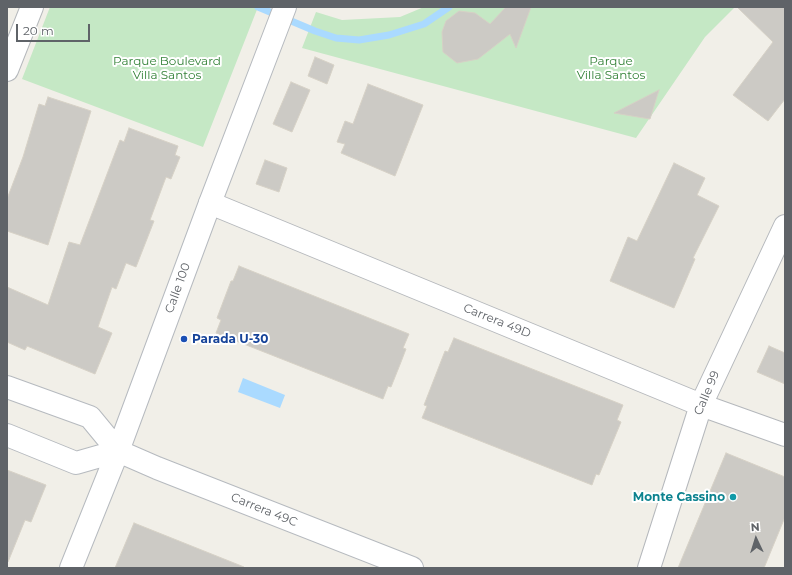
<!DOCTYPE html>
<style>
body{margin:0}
#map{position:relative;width:792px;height:575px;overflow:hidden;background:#f1efe8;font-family:Montserrat,sans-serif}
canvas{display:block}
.frame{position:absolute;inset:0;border:8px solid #5f6368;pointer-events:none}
.north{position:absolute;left:736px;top:519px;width:40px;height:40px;-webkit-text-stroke:3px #fff;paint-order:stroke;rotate:356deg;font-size:11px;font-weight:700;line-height:16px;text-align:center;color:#5f6368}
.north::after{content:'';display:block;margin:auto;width:14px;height:18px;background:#5f6368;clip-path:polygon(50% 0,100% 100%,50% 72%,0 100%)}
.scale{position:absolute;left:16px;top:24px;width:74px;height:18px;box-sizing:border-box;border:2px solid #5f6368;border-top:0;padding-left:5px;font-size:12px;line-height:14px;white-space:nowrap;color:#5f6368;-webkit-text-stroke:3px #fff;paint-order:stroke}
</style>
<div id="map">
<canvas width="792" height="575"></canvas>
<div class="frame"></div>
<div class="north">N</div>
<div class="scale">20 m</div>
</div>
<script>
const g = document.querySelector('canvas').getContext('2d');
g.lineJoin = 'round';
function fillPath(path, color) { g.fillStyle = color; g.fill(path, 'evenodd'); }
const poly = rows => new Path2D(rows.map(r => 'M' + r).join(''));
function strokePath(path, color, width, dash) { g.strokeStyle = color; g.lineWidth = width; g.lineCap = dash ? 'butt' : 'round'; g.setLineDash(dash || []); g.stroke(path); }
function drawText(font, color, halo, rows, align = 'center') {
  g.font = font + ' Montserrat,sans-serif'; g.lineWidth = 4; g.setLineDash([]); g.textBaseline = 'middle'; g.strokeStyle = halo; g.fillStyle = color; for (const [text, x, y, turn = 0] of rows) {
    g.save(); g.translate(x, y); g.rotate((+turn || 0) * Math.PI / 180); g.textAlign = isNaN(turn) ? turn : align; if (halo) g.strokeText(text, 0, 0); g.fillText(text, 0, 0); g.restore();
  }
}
fillPath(poly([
 [50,7,258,7,203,147,22,79],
 [424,7,735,7,705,37,636,138,302,48,316,12,342,20,400,17]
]), '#c5e8c5');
fillPath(poly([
 [243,378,285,395,280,408,238,392]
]), '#aadaff');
strokePath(poly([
 [258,7,315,31,336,38,359,40,389,35,424,24,449,7]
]), '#aadaff', 7);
const building = poly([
 [506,7,531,7,516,48,510,34,478,59,457,63,443,52,442,32,446,21,459,11,475,13,490,24,506,7],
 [737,7,785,7,785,99,768,121,733,95,773,42,737,7],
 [315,57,334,65,327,84,308,76,315,57],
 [291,82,310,90,292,132,273,124,291,82],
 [368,84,423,105,395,176,341,153,345,144,337,142,345,121,353,124,368,84],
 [659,90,650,119,614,113,659,90],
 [48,97,91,111,48,245,7,231,7,199,23,157,39,104,45,106,48,97],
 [129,128,178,146,175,155,180,157,171,179,166,177,150,220,154,221,136,267,126,263,116,289,112,287,98,327,112,333,95,374,27,346,25,350,7,342,7,287,48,305,69,242,80,245,120,140,124,142,129,128],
 [265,160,287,168,279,192,256,184,265,160],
 [674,163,705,178,697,195,719,206,693,258,695,259,674,308,610,281,628,237,637,241,674,163],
 [239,266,409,334,403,348,406,349,401,362,391,387,388,386,383,399,216,333,221,320,217,318,231,281,233,281,239,266],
 [454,338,623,405,617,420,621,422,599,475,596,474,592,485,422,418,427,406,424,405,445,351,448,352,454,338],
 [769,346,785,353,785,384,757,372,769,346],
 [726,453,785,477,785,517,764,568,678,568,726,453],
 [7,470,46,485,31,522,25,520,8,562,7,561,7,470],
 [134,523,244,567,244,568,115,568,134,523]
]);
fillPath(building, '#cccac5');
strokePath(building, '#d6d1c6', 1);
const street = poly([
 [7,70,32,7],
 [210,203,701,405,785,435],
 [649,568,701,405,785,226]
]);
const secondary = poly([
 [7,387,90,417,118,451,157,468,412,568],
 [7,435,76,463,118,451],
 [71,568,118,451,210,203,285,7]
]);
strokePath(street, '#b5b8bc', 24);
strokePath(secondary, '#b6babf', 24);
strokePath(street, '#fff', 22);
strokePath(secondary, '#fff', 22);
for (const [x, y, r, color] of [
 [184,339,4,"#1a4fb4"],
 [733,497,4,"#0f9aa8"]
]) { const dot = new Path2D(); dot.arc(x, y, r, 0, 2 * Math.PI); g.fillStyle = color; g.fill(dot); strokePath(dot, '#fff', 1.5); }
drawText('12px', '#348238', '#fff', [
 ["Parque Boulevard",167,61],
 ["Villa Santos",167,75],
 ["Parque",611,61],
 ["Villa Santos",611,75]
]);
drawText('12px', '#5f6368', '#fff', [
 ["Calle 100",178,288,-70],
 ["Carrera 49D",497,321,22],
 ["Calle 99",707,393,-67],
 ["Carrera 49C",264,510,22]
]);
drawText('bold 12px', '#164399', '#fff', [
 ["Parada U-30",192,339]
], 'left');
drawText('bold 12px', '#0d838f', '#fff', [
 ["Monte Cassino",725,497]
], 'right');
</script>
